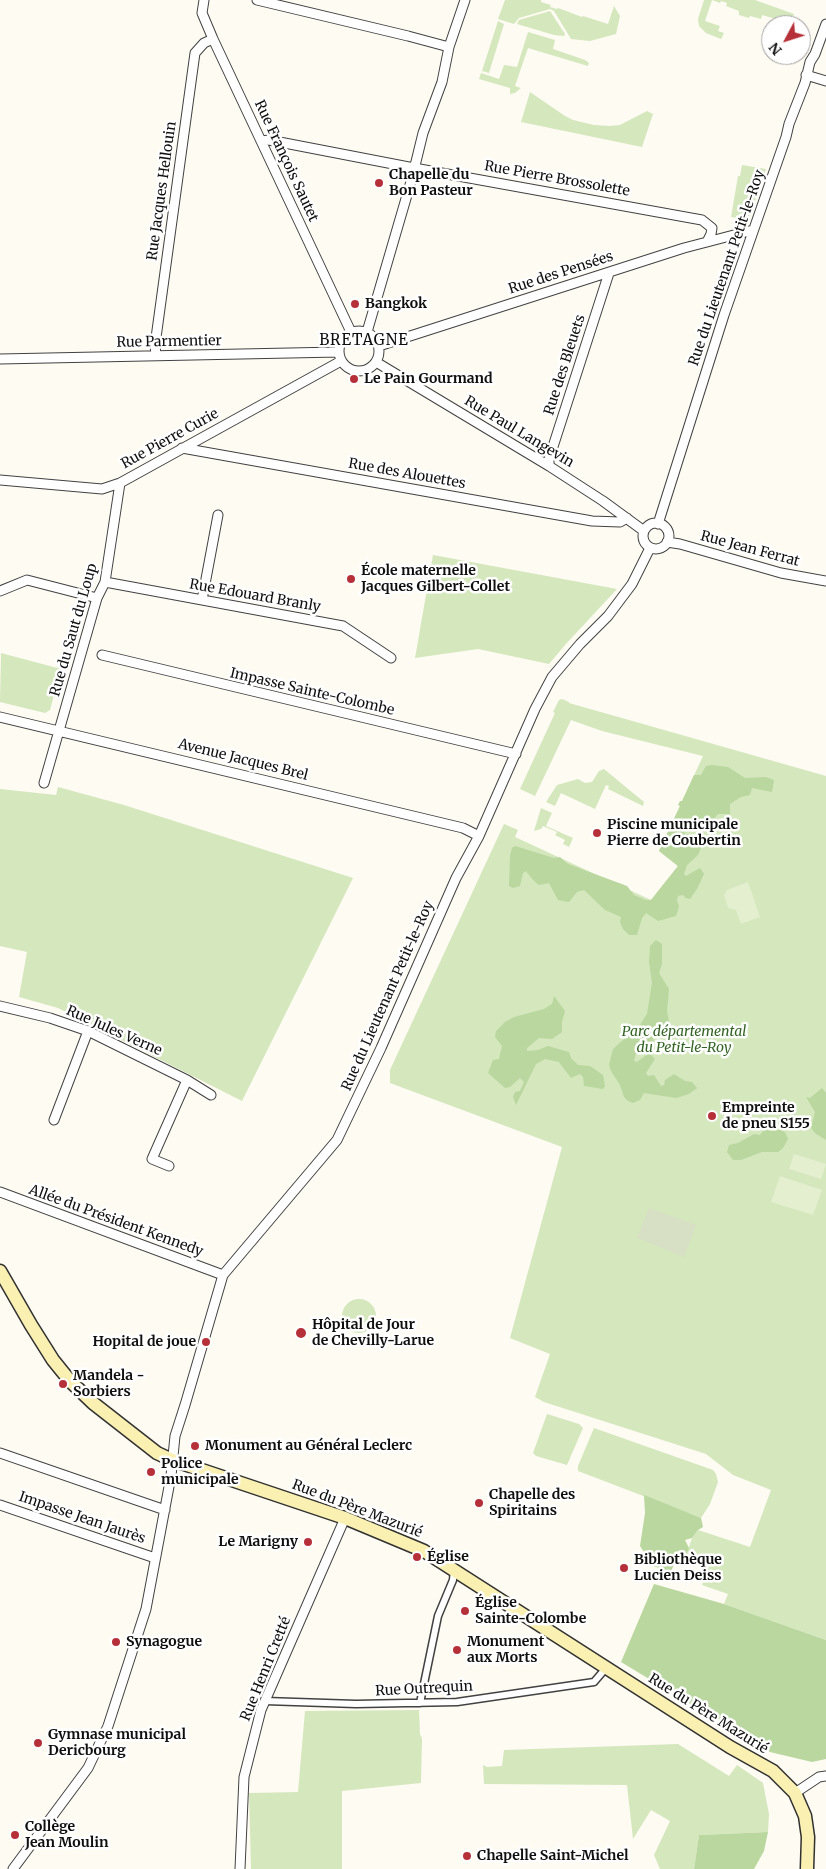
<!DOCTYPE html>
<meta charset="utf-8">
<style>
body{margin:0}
#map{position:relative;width:826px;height:1869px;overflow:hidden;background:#fefbf2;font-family:Merriweather,serif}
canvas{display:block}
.north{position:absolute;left:761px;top:15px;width:50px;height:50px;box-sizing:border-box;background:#fff;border:1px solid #9f9f9f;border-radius:50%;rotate:230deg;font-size:14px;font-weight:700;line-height:20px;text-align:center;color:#0f0f0f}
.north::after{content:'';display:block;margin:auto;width:18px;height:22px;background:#b63039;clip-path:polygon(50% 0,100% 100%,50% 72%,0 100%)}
</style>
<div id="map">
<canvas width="826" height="1869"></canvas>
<div class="north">N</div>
</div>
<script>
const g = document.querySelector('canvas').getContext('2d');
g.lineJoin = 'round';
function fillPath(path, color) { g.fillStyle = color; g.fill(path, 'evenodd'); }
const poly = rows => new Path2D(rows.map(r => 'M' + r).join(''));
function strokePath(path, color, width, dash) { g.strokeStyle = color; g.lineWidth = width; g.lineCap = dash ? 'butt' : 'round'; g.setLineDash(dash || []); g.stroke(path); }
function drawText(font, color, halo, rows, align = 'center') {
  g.font = font + ' Merriweather,serif'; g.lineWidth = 5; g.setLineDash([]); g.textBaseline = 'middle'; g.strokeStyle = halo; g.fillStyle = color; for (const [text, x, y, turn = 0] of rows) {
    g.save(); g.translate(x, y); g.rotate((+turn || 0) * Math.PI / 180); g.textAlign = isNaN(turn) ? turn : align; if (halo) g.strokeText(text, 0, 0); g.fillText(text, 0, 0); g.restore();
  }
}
fillPath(poly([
 [505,0,541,0,541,2,551,5,550,7,557,9,558,8,582,17,583,16,608,24,614,6,620,16,616,34,590,41,571,39,554,11,550,9,519,18,514,24,498,19],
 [704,0,755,0,794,14,791,23,782,20,782,18,777,16,776,19,762,15,761,19,750,16,749,18,739,15,739,11,726,6,727,3,721,1,720,3,712,0,705,21,720,26,718,31,724,33,721,39,706,33,699,26,698,19],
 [550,11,565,34,564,36,554,35,517,24,519,20],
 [498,21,504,24,489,73,482,71],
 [528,32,555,40,553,49,585,60,589,63,588,66,528,48,515,86,521,88,515,93,510,94,510,88,479,79,481,73,499,79,504,65,517,67],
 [530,92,565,116,573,120,594,125,610,126,620,125,647,111,653,114,642,147,521,122],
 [742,165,766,169,750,216,742,219,731,217,738,176,740,176],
 [433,555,617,589,565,645,549,664,478,649,415,658],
 [1,653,61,669,50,710,45,713,0,702],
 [562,699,569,702,569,703,826,776,826,1640,724,1604,728,1594,702,1585,709,1566,686,1556,692,1538,698,1530,750,1547,771,1490,733,1475,706,1454,544,1402,535,1397,550,1354,510,1338,562,1147,390,1083,390,1070,504,824,518,830,515,837,651,900,678,866,659,851,703,756,602,731,571,720,535,796,520,789,555,713,553,712,559,700],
 [604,769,644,802,643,806,608,789,609,786,606,785,595,809,561,793,555,806,546,802,557,785,578,779,585,783,592,782,599,771],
 [58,787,124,805,353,878,242,1101,58,1008,19,997,27,952,0,946,0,789,56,795],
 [541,808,552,813,546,826,573,838,569,847,563,844,565,840,555,835,557,832,543,826,541,829,534,831],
 '342 1316a17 17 0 1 1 34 0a17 17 0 1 1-34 0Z',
 [547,1414,579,1424,583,1428,567,1465,536,1456,533,1453],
 [594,1428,713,1470,716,1474,718,1482,710,1504,701,1518,578,1471,578,1466],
 [419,1710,420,1734,422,1739,421,1783,342,1791,342,1869,251,1869,249,1793,298,1792,305,1711],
 [678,1744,729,1776,737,1765,763,1783,769,1814,768,1832,699,1835,694,1869,660,1869,654,1855,670,1821,651,1810,633,1839,627,1785,484,1784,483,1765,487,1767,502,1766,504,1750]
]), '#d4e7bd');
fillPath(poly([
 [712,765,728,767,745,778,766,777,774,780,772,792,752,788,750,795,741,797,730,804,730,814,718,814,712,821,688,824,684,833,690,836,692,843,699,842,702,845,698,855,687,865,684,874,686,876,700,868,704,874,697,889,690,899,686,898,683,895,678,896,677,900,679,907,676,916,658,921,646,913,642,918,637,935,629,935,623,929,620,922,621,917,605,910,584,890,577,892,569,902,558,900,549,883,539,885,533,880,526,871,523,873,520,886,513,888,509,886,510,856,512,848,515,846,554,858,560,857,568,864,627,886,634,895,646,900,651,900,678,866,659,851,680,806,678,805,680,801,682,801,694,775,701,775,706,766],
 [656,940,662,944,662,964,659,973,669,989,667,1011,669,1021,653,1038,654,1045,649,1052,636,1053,634,1061,637,1062,648,1054,651,1055,655,1059,646,1073,648,1076,654,1075,661,1086,664,1085,665,1080,674,1074,685,1081,692,1082,697,1088,689,1094,676,1098,644,1093,640,1100,633,1103,628,1101,624,1097,620,1085,611,1071,609,1065,613,1049,640,1025,647,1014,652,983,649,962,650,946],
 [554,996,565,1011,562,1022,562,1032,552,1039,539,1038,527,1048,527,1051,538,1050,548,1046,569,1052,571,1058,578,1065,590,1066,603,1075,605,1086,603,1089,584,1086,583,1077,580,1074,571,1078,559,1062,545,1059,536,1064,516,1105,513,1097,515,1092,520,1091,524,1082,520,1078,510,1087,505,1088,488,1073,493,1060,499,1059,502,1046,495,1037,496,1031,505,1022,514,1017,544,1009,552,1004],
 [822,1088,826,1093,826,1140,816,1134,811,1128,815,1112,806,1097,810,1098],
 [765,1129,779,1129,785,1132,788,1139,783,1148,778,1152,762,1152,741,1160,733,1160,727,1152,729,1145,738,1143,754,1134,760,1135],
 [644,1495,701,1518,703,1527,698,1530,692,1538,685,1540,689,1548,686,1556,684,1558,677,1556,671,1572,653,1566,640,1546,645,1513],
 [654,1584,724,1604,826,1640,826,1759,812,1762,770,1752,621,1662],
 [768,1832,764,1851,754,1869,694,1869,699,1835]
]), '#b9d79e');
fillPath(poly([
 [649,1208,696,1225,684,1257,637,1238]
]), '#d7e0c4');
fillPath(poly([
 [748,882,760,917,741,924,736,910,728,908,724,895,727,890],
 [794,1154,826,1164,821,1179,789,1169],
 [780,1176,822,1190,813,1215,771,1202]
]), '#e4efcf');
const pedestrian = poly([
 [265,1701,356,1704,457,1702,594,1682,606,1668],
 [420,1703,438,1616,453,1580,454,1569]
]);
const minor = poly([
 [204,0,202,13,213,39,351,332],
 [257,0,408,36,449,47],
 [806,75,826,81],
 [262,141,269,140,414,168,702,220,712,228,711,234,707,242],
 '339 351a20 20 0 1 1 40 0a20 20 0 1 1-40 0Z',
 [367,332,412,178,423,133,442,82,449,47,465,0],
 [379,346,684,248,753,230],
 [156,355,155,345,195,53,204,43,213,39],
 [0,359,338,352],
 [376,362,549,466,603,501,644,531],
 [182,448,592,521,620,522,627,518],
 [549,466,549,459,609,273],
 [0,480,102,489,120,483,341,361],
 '643 536a13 13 0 1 1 26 0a13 13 0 1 1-26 0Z',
 [658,524,724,315,786,137,789,124,805,83,810,62,815,54,826,24],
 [667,542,680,544,781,573,826,581],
 [105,582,343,626,391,658],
 [0,591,27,580,97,598],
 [202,600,218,515],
 [102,655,516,754],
 [0,717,463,828,479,836],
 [44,783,97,598,105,582,120,483],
 [0,1006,50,1018,88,1031,187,1080,211,1095],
 [54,1120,88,1031],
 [169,1166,152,1159,187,1080],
 [0,1192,223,1275],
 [0,1453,165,1510],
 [0,1505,155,1558],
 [795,1793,819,1777,826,1776],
 [13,1869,88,1768,108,1726,146,1609,171,1476,175,1436,185,1405,223,1275,337,1140,381,1048,456,878,479,836,535,709,552,677,580,644,608,616,632,584,650,548],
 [240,1869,244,1777,261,1710,345,1518]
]);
const secondary = poly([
 [0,1271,31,1325,53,1360,70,1381,93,1403,157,1453,172,1460,345,1518,424,1551,730,1747,773,1771,795,1793,805,1816,808,1837,807,1869]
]);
strokePath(pedestrian, '#424242', 9);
strokePath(minor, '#424242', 11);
strokePath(secondary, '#313131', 15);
strokePath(pedestrian, '#fff', 6);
strokePath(minor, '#fff', 9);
strokePath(secondary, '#f9f0b2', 12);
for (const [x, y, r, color] of [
 [379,183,5,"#b63039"],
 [355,304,5,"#b63039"],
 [354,379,5,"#b63039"],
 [351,579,5,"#b63039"],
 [597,833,5,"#b63039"],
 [712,1116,5,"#b63039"],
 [301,1333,6,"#b63039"],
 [206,1342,5,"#b63039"],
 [63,1384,5,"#b63039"],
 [195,1446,5,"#b63039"],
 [151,1472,5,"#b63039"],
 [479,1503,5,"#b63039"],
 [308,1542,5,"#b63039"],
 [417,1557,5,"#b63039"],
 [624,1568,5,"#b63039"],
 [465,1611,5,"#b63039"],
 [116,1642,5,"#b63039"],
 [457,1650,5,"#b63039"],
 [38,1743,5,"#b63039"],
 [15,1835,5,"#b63039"],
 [467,1856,5,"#b63039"]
]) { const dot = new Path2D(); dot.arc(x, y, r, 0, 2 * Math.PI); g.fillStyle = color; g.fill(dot); strokePath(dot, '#fff', 2); }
drawText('14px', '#0f0f0f', '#fff', [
 ["Rue François Sautet",286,161,65],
 ["Rue Pierre Brossolette",557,179,10],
 ["Rue Jacques Hellouin",162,191,-82],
 ["Rue du Lieutenant Petit-le-Roy",727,268,-71],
 ["Rue des Pensées",561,273,-18],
 ["Rue Parmentier",169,342,-1],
 ["Rue des Bleuets",565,365,-72],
 ["Rue Paul Langevin",519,432,31],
 ["Rue Pierre Curie",170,439,-29],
 ["Rue des Alouettes",407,474,10],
 ["Rue Jean Ferrat",750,549,15],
 ["Rue Edouard Branly",255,596,10],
 ["Rue du Saut du Loup",74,630,-74],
 ["Impasse Sainte-Colombe",312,692,13],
 ["Avenue Jacques Brel",243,760,14],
 ["Rue du Lieutenant Petit-le-Roy",388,996,-66],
 ["Rue Jules Verne",114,1031,24],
 ["Allée du Président Kennedy",116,1221,20],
 ["Rue du Père Mazurié",357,1509,21],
 ["Impasse Jean Jaurès",82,1518,19],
 ["Rue Henri Cretté",266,1669,-68],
 ["Rue Outrequin",424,1689,-3],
 ["Rue du Père Mazurié",708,1714,32]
]);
drawText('bold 14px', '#0f0f0f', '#fff', [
 ["Chapelle du",389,175],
 ["Bon Pasteur",389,191],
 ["Bangkok",365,304],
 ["Le Pain Gourmand",364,379],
 ["École maternelle",361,571],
 ["Jacques Gilbert-Collet",361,587],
 ["Piscine municipale",607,825],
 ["Pierre de Coubertin",607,841],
 ["Empreinte",722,1108],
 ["de pneu S155",722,1124],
 ["Hôpital de Jour",312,1325],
 ["de Chevilly-Larue",312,1341],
 ["Hopital de joue",196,1342,"right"],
 ["Mandela -",73,1376],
 ["Sorbiers",73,1392],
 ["Monument au Général Leclerc",205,1446],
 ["Police",161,1464],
 ["municipale",161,1480],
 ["Chapelle des",489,1495],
 ["Spiritains",489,1511],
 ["Le Marigny",298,1542,"right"],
 ["Église",427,1557],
 ["Bibliothèque",634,1560],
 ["Lucien Deiss",634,1576],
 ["Église",475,1603],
 ["Sainte-Colombe",475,1619],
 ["Synagogue",126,1642],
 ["Monument",467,1642],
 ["aux Morts",467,1658],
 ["Gymnase municipal",48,1735],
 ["Dericbourg",48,1751],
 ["Collège",25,1827],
 ["Jean Moulin",25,1843],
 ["Chapelle Saint-Michel",477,1856]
], 'left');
drawText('italic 14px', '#326323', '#fff', [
 ["Parc départemental",684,1032],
 ["du Petit-le-Roy",684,1048]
]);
g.letterSpacing = '1px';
drawText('15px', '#0f0f0f', '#fff', [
 ["BRETAGNE",364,341]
]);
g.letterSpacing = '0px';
</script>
